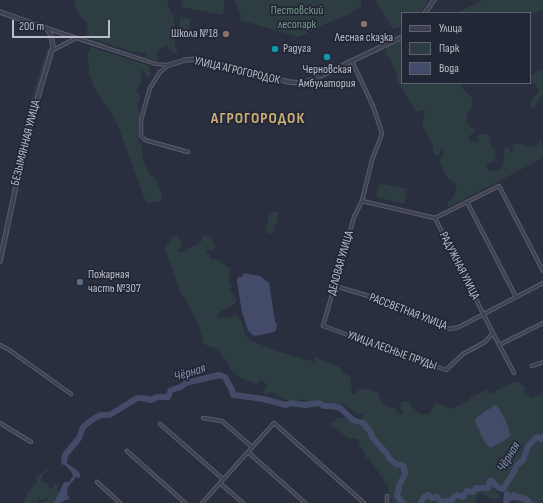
<!DOCTYPE html>
<meta charset="utf-8">
<style>
body{margin:0}
#map{position:relative;width:543px;height:503px;overflow:hidden;background:#2a2f40;font-family:"Sofia Sans Condensed",sans-serif}
canvas{display:block}
.legend{position:absolute;left:401px;top:12px;width:130px;height:72px;box-sizing:border-box;background:#222736;border:1px solid #5f6371;margin:0;padding:5px 7px;list-style:none;font-size:12px;color:#bbbeca}
.legend li{display:flex;align-items:center;gap:8px;height:20px}
.legend b{width:20px;border:1px solid #5f6371}
.scale{position:absolute;left:12px;top:20px;width:98px;height:18px;box-sizing:border-box;border:2px solid #bbbeca;border-top:0;padding-left:5px;font-size:12px;line-height:14px;white-space:nowrap;color:#bbbeca;-webkit-text-stroke:3px #222736;paint-order:stroke}
</style>
<div id="map">
<canvas width="543" height="503"></canvas>
<ul class="legend">
<li><b style="height:5px;background:#3e4250"></b>Улица</li>
<li><b style="height:11px;background:#2d3d42"></b>Парк</li>
<li><b style="height:11px;background:#434b69"></b>Вода</li>
</ul>
<div class="scale">200 m</div>
</div>
<script>
const g = document.querySelector('canvas').getContext('2d');
g.lineJoin = 'round';
function fillPath(path, color) { g.fillStyle = color; g.fill(path, 'evenodd'); }
const poly = rows => new Path2D(rows.map(r => 'M' + r).join(''));
function strokePath(path, color, width, dash) { g.strokeStyle = color; g.lineWidth = width; g.lineCap = dash ? 'butt' : 'round'; g.setLineDash(dash || []); g.stroke(path); }
function drawText(font, color, halo, rows, align = 'center') {
  g.font = font + ' "Sofia Sans Condensed",sans-serif'; g.lineWidth = 3.5; g.setLineDash([]); g.textBaseline = 'middle'; g.strokeStyle = halo; g.fillStyle = color; for (const [text, x, y, turn = 0] of rows) {
    g.save(); g.translate(x, y); g.rotate((+turn || 0) * Math.PI / 180); g.textAlign = isNaN(turn) ? turn : align; if (halo) g.strokeText(text, 0, 0); g.fillText(text, 0, 0); g.restore();
  }
}
fillPath(poly([
 [75,0,167,0,169,8,174,18,175,47,178,51,176,54,170,50,166,45,157,51,156,56,159,57,158,61,145,57,146,53,130,51,86,37,88,24,79,14,75,5],
 [183,0,225,0,223,15,181,7],
 [234,0,361,0,361,6,348,15,329,22,299,37,240,20,241,16],
 [375,0,428,0,424,8,419,13,402,13,402,26,393,29],
 [482,0,543,0,543,13,541,10,530,15,530,13,457,13],
 [181,17,191,19,187,36,177,34],
 [402,39,402,83,467,83,461,84,461,87,471,96,473,102,470,111,466,112,468,114,466,120,470,127,474,128,475,132,469,136,469,141,479,142,477,137,481,134,489,135,491,141,490,144,496,151,495,162,486,164,489,172,500,170,503,164,504,149,509,147,511,153,514,152,512,146,515,143,523,144,525,147,537,146,539,141,541,141,543,150,543,155,541,159,449,207,447,205,448,201,451,201,452,197,454,196,457,186,452,180,448,179,439,161,444,154,444,149,440,149,439,155,435,155,433,149,433,145,422,125,425,110,416,112,396,79,397,73,389,56,387,56,385,52,387,46],
 [91,47,147,65,151,74,148,79,143,70,140,72,142,82,136,91,141,97,137,106,140,115,138,126,139,142,142,145,143,160,150,175,155,178,162,193,161,201,148,203,145,200,119,128,112,115,94,87,89,73,88,54],
 [47,49,50,51,32,108,28,110],
 [543,69,543,97,540,97,534,108,531,108,530,106,532,99,536,94,538,94,539,90,536,85,530,83,530,76],
 [380,183,407,189,404,204,376,197],
 [279,211,273,234,265,232,269,215,274,212],
 [177,235,182,245,177,252,181,253,187,248,195,246,202,241,202,237,204,235,211,237,215,247,213,251,208,250,206,253,209,255,211,259,219,260,227,267,230,268,229,280,232,286,229,289,236,298,236,302,230,308,221,311,218,314,217,317,228,318,236,315,241,320,245,334,251,341,283,353,314,362,315,357,339,367,344,374,350,376,352,393,354,394,360,389,364,388,378,393,380,396,379,399,382,403,387,407,395,408,401,415,403,413,400,408,401,402,408,402,412,407,420,414,424,415,429,414,435,403,452,409,470,400,469,398,487,390,490,394,514,382,518,382,525,388,524,392,528,394,531,398,540,395,543,392,543,503,517,503,503,489,499,488,492,481,491,481,494,486,494,490,500,496,500,498,494,500,480,493,476,496,477,497,475,503,394,503,389,495,388,484,384,480,369,459,366,458,363,450,359,444,359,440,353,438,350,439,330,425,332,422,336,421,336,419,338,417,351,420,363,428,367,427,368,425,361,419,364,414,356,413,344,405,338,403,330,404,325,402,310,402,303,399,295,402,282,398,272,392,268,394,264,394,262,392,266,389,266,384,261,380,256,384,239,377,230,369,225,359,221,358,220,352,215,348,210,347,204,344,200,330,186,298,181,294,165,249,172,237],
 [47,469,52,471,48,471,43,474,41,483,45,482,49,485,49,490,56,484,60,484,56,489,59,492,54,503,42,503,46,500,51,501,45,498,40,501,38,496,37,497,39,503,23,503,29,491,37,482,36,475,38,476]
]), '#2d3d42');
fillPath(poly([
 [244,273,260,276,269,283,275,321,277,325,276,330,274,332,256,336,252,335,248,330,242,313,237,281,238,277,242,277],
 [496,404,505,419,511,435,504,441,490,448,484,441,475,421,476,418],
 [65,455,66,463,76,469,80,474,80,478,76,477,68,487,67,495,69,497,69,499,66,500,60,503,54,503,64,482,69,482,73,476,71,471,62,462]
]), '#434b69');
strokePath(poly([
 [64,462,65,455,79,438,83,427,93,419,101,415,109,415,113,413,137,398,142,398,151,400,157,397,168,397,171,390,181,387,186,383,219,375,225,377,232,390,233,395,235,395,263,399,286,405,290,403,305,405,319,403,324,406,333,406,340,408,353,420,363,423,370,431,372,437,387,454,389,458,396,464,402,465,404,467,405,474,399,486,397,496,403,503],
 [507,494,511,498,514,495,515,497,519,497,526,499,530,503],
 [421,503,423,498,428,495,432,498,437,497,441,502,446,501,450,502,455,496,457,495,463,497,467,491,473,492,476,488,488,488,490,481,492,481,494,484,499,488,503,489,515,470,516,466,523,460,528,446,536,438,538,437,541,439,543,437],
 [506,503,507,494]
]), '#434b69', 6);
const pedestrian = poly([
 [104,47,156,64,168,65]
]);
const minor = poly([
 [46,28,104,47],
 [53,50,76,38],
 [352,61,373,106,381,130,382,134,372,160,362,201,354,217,323,326,446,370,463,354,485,342,493,333,514,373],
 [169,65,160,72,150,88,141,120,141,136,145,140,188,152],
 [362,201,435,218],
 [467,202,516,297],
 [435,218,499,186,543,271],
 [435,218,493,333],
 [335,286,382,300,442,326,450,329,459,327,543,283],
 [0,345,8,349,71,394],
 [499,345,543,323],
 [532,366,543,362],
 [203,418,222,421,252,447],
 [0,423,31,442],
 [160,424,223,479],
 [127,451,185,503],
 [248,452,305,503],
 [97,482,120,503],
 [220,483,243,503],
 [202,503,274,423,364,503],
 [387,503,387,496]
]);
const tertiary = poly([
 [0,12,46,28,51,35,53,46,27,135,0,261],
 [425,13,434,0],
 [169,65,185,60,196,59,289,82,303,83,316,78,402,37]
]);
strokePath(pedestrian, '#595d6b', 4);
strokePath(minor, '#595d6b', 4.5);
strokePath(tertiary, '#595d6b', 5.5);
strokePath(pedestrian, '#3e4250', 2);
strokePath(minor, '#3e4250', 2.5);
strokePath(tertiary, '#3e4250', 3.5);
for (const [x, y, r, color] of [
 [364,24,4,"#8d6e63"],
 [226,34,4,"#8d6e63"],
 [275,49,4,"#0f9aa8"],
 [327,57,4,"#0f9aa8"],
 [80,282,4,"#5c6f8a"]
]) { const dot = new Path2D(); dot.arc(x, y, r, 0, 2 * Math.PI); g.fillStyle = color; g.fill(dot); strokePath(dot, '#222736', 1.5); }
drawText('12px', '#749984', '#222736', [
 ["Пестовский",297,11],
 ["лесопарк",297,25]
]);
drawText('12px', '#bbbeca', '#222736', [
 ["Школа №18",218,34,"right"],
 ["Лесная сказка",364,38],
 ["Радуга",283,49,"left"],
 ["Черновская",327,70],
 ["Амбулатория",327,84],
 ["Пожарная",88,275,"left"],
 ["часть №307",88,289,"left"]
]);
drawText('12px', '#bbbeca', '#222736', [
 ["УЛИЦА АГРОГОРОДОК",237,71,13],
 ["БЕЗЫМЯННАЯ УЛИЦА",26,143,-76],
 ["ДЕЛОВАЯ УЛИЦА",341,263,-74],
 ["РАДУЖНАЯ УЛИЦА",459,266,63],
 ["РАССВЕТНАЯ УЛИЦА",408,312,21],
 ["УЛИЦА ЛЕСНЫЕ ПРУДЫ",392,351,20]
]);
drawText('italic 13px', '#868eae', '#222736', [
 ["Чёрная",190,373,-17],
 ["Чёрная",509,457,-58]
]);
g.letterSpacing = '1px';
drawText('bold 16px', '#ccac75', '#222736', [
 ["АГРОГОРОДОК",258,119]
]);
g.letterSpacing = '0px';
</script>
